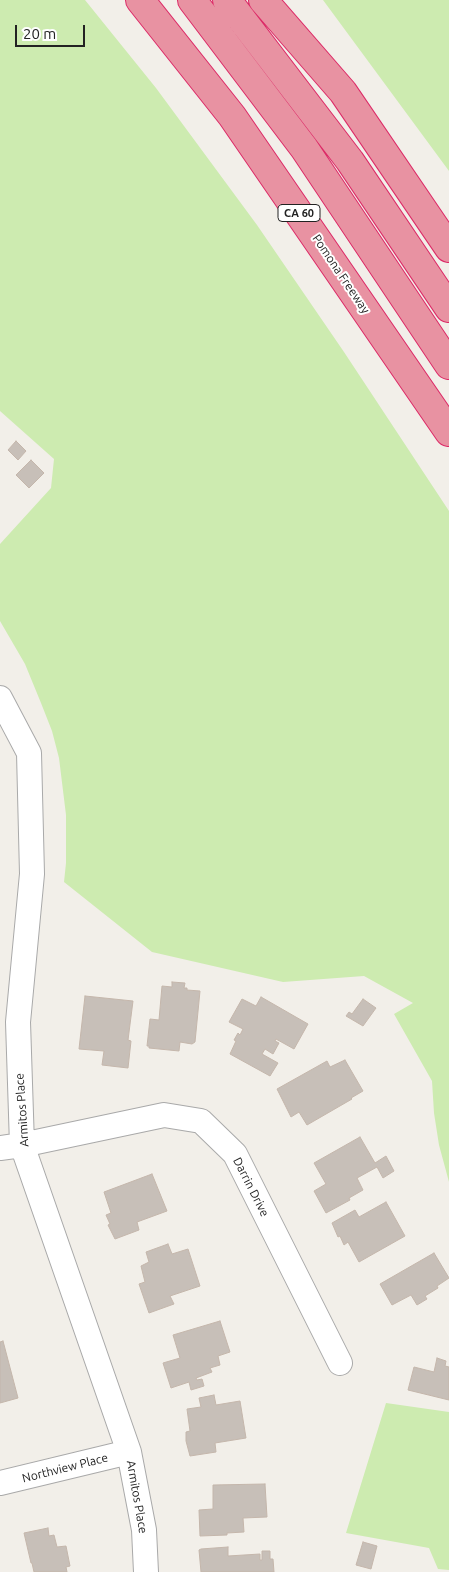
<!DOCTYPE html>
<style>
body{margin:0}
#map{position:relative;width:449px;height:1572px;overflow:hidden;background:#f2efe9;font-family:Ubuntu,sans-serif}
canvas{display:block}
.scale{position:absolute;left:15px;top:25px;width:70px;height:22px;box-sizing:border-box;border:2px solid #222;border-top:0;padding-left:6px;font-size:15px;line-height:18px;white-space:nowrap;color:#222;-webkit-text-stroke:4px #fff;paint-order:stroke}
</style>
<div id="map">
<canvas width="449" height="1572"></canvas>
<div class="scale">20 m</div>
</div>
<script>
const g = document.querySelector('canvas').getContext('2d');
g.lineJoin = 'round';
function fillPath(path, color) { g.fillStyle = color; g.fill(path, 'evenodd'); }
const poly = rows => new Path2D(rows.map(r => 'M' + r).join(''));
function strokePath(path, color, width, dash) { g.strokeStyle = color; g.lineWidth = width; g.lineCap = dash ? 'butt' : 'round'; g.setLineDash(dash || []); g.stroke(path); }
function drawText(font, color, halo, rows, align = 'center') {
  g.font = font + ' Ubuntu,sans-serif'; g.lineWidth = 4; g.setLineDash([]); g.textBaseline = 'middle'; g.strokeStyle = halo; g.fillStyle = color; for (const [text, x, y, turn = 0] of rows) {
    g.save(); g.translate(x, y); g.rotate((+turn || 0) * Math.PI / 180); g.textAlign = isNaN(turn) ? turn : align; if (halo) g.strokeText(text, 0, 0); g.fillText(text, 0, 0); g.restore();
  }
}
fillPath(poly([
 [0,0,85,0,156,88,257,225,344,352,449,511,449,1182,439,1145,434,1113,432,1081,394,1014,413,1003,364,976,283,982,152,952,64,882,66,863,66,815,59,758,52,731,41,703,25,664,0,621,0,544,51,488,54,459,0,411],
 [323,0,449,0,449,171],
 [386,1403,449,1412,449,1570,438,1569,429,1548,346,1533]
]), '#cdebb0');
const building = poly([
 [16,441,26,451,18,460,8,450,16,441],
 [31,460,44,473,29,488,16,475,31,460],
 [172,982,185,983,184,988,187,988,187,990,200,991,195,1042,192,1044,180,1042,179,1051,149,1048,149,1046,147,1046,150,1019,159,1020,162,986,172,987,172,982],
 [85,996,133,1001,128,1040,131,1041,128,1068,102,1065,104,1051,79,1049,85,996],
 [261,997,308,1024,294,1049,276,1039,275,1041,279,1043,273,1054,265,1049,262,1054,278,1063,270,1076,230,1054,236,1041,234,1040,238,1033,240,1035,243,1029,229,1022,242,999,256,1006,261,997],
 [363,999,376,1008,363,1026,346,1016,349,1012,352,1014,363,999],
 [345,1060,363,1091,351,1098,352,1099,307,1125,299,1112,291,1117,277,1089,327,1061,330,1067,345,1060],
 [360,1137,375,1163,386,1156,394,1171,383,1178,377,1167,357,1178,363,1190,349,1198,350,1200,326,1213,314,1191,326,1184,314,1163,360,1137],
 [152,1174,167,1211,137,1222,139,1230,115,1239,108,1225,110,1224,106,1215,111,1213,104,1192,152,1174],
 [386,1202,405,1236,359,1262,348,1242,344,1245,340,1236,338,1237,332,1223,355,1210,359,1217,386,1202],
 [168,1244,172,1254,188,1249,200,1286,170,1296,174,1304,149,1313,139,1284,145,1282,141,1266,149,1262,146,1252,168,1244],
 [434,1253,449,1278,437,1286,438,1288,425,1296,427,1299,417,1305,411,1295,392,1305,380,1284,434,1253],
 [220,1321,230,1352,218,1356,220,1365,210,1368,212,1372,196,1378,197,1380,202,1379,204,1386,191,1390,189,1382,171,1388,163,1363,180,1358,173,1335,220,1321],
 [3,1341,18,1398,0,1403,0,1342,3,1341],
 [437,1358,446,1361,445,1366,449,1367,449,1400,408,1390,414,1367,434,1372,437,1358],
 [214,1395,216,1405,240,1401,246,1438,215,1443,216,1452,190,1456,186,1441,186,1432,190,1431,187,1409,201,1407,199,1398,214,1395],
 [265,1484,267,1517,243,1518,244,1532,227,1533,227,1535,200,1536,199,1510,213,1509,213,1485,265,1484],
 [48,1528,49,1536,54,1535,57,1547,66,1546,70,1566,66,1567,67,1572,34,1572,32,1563,31,1563,24,1533,48,1528],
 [363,1542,377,1546,371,1569,356,1565,363,1542],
 [228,1547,228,1556,260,1554,260,1560,262,1560,262,1551,270,1551,270,1559,273,1559,274,1572,201,1572,199,1550,201,1549,228,1547]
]);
fillPath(building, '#c7bfb8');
strokePath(building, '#c4b6ab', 1);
const street = poly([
 [0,698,29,753,32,874,18,1022,22,1145,129,1452,144,1530,146,1572],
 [0,1148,22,1145,164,1115,201,1121,235,1154,340,1363],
 [0,1483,129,1452]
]);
const highway = poly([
 [140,0,232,116,449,432],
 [192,0,304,148,449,365],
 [227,0,350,161,449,308],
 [263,0,343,92,449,248]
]);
strokePath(street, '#a9a9a9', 26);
strokePath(highway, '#dc2a67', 30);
strokePath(street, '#fff', 24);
strokePath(highway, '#e892a2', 28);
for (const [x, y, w] of [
 [299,213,42]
]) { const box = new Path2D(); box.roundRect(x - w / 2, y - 8.5, w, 17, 4); g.fillStyle = '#fff'; g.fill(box); strokePath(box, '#222', 1); }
drawText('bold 11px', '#222', null, [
 ["CA 60",299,213]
]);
drawText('12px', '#222', '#fff', [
 ["Pomona Freeway",341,274,56],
 ["Armitos Place",22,1110,-94],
 ["Darrin Drive",251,1187,63],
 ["Northview Place",65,1468,-14],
 ["Armitos Place",137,1497,80]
]);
</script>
